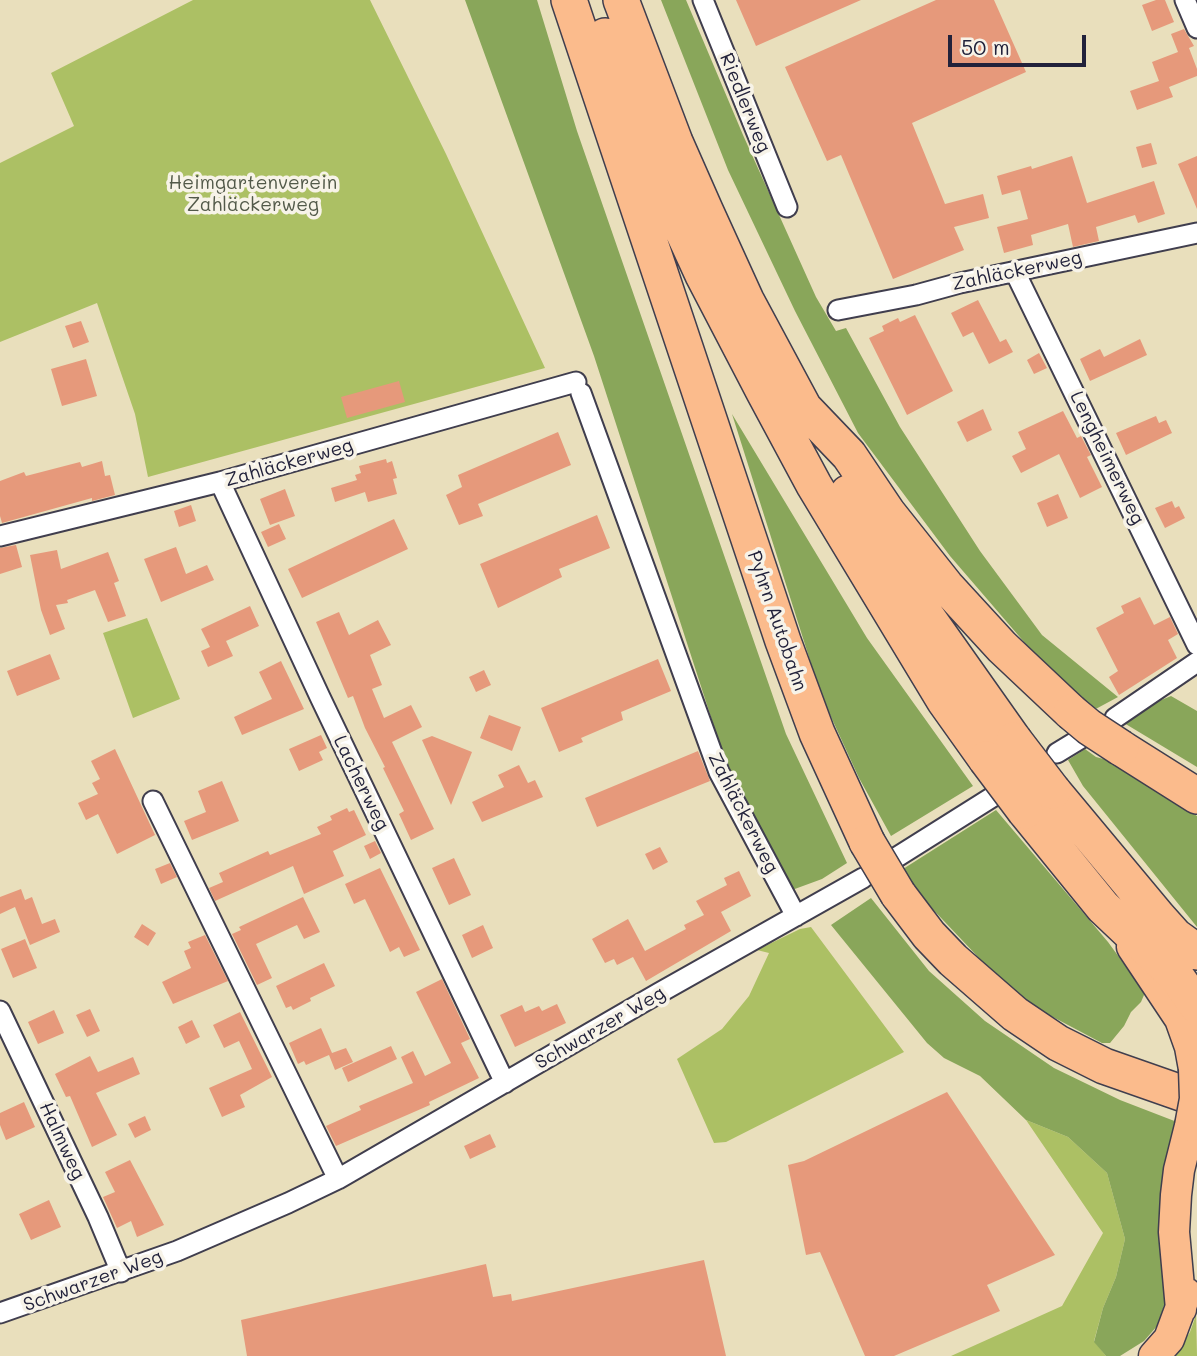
<!DOCTYPE html>
<meta charset="utf-8">
<style>
body{margin:0}
#map{position:relative;width:1197px;height:1356px;overflow:hidden;background:#e9dfbc;font-family:Mali,sans-serif}
canvas{display:block}
.scale{position:absolute;left:948px;top:35px;width:138px;height:32px;box-sizing:border-box;border:4px solid #22223b;border-top:0;padding-left:9px;font-size:21px;line-height:24px;white-space:nowrap;color:#22223b;-webkit-text-stroke:5px #f7f3e8;paint-order:stroke}
</style>
<div id="map">
<canvas width="1197" height="1356"></canvas>
<div class="scale">50 m</div>
</div>
<script>
const g = document.querySelector('canvas').getContext('2d');
g.lineJoin = 'round';
function fillPath(path, color) { g.fillStyle = color; g.fill(path, 'evenodd'); }
const poly = rows => new Path2D(rows.map(r => 'M' + r).join(''));
function strokePath(path, color, width, dash) { g.strokeStyle = color; g.lineWidth = width; g.lineCap = dash ? 'butt' : 'round'; g.setLineDash(dash || []); g.stroke(path); }
function drawText(font, color, halo, rows, align = 'center') {
  g.font = font + ' Mali,sans-serif'; g.lineWidth = 7; g.setLineDash([]); g.textBaseline = 'middle'; g.strokeStyle = halo; g.fillStyle = color; for (const [text, x, y, turn = 0] of rows) {
    g.save(); g.translate(x, y); g.rotate((+turn || 0) * Math.PI / 180); g.textAlign = isNaN(turn) ? turn : align; if (halo) g.strokeText(text, 0, 0); g.fillText(text, 0, 0); g.restore();
  }
}
fillPath(poly([
 [193,0,370,0,446,154,545,368,148,477,135,414,97,303,0,342,0,163,74,126,51,73],
 [147,618,180,699,133,718,103,633],
 [811,927,904,1052,726,1142,714,1143,677,1059,722,1029,749,996,769,953,757,950,800,929],
 [1026,1120,1068,1137,1107,1173,1125,1239,1116,1277,1103,1308,1094,1341,1106,1356,951,1356,1062,1306,1103,1233],
 [1196,1315,1197,1356,1175,1356,1190,1332]
]), '#acc064');
fillPath(poly([
 [465,0,537,0,577,131,786,734,847,863,822,879,792,890,732,782,594,356],
 [661,0,686,0,743,135,816,297,836,331,846,328,900,427,980,551,1042,635,1118,697,1092,711,1037,657,950,556,858,433,795,311,728,170],
 [732,414,867,638,973,786,891,836,859,778,821,695],
 [1171,696,1197,711,1197,767,1124,723,1149,705],
 [1085,749,1096,757,1111,761,1197,816,1197,927,1083,786,1068,760],
 [996,810,1108,942,1143,990,1144,995,1141,1002,1131,1012,1124,1026,1110,1043,1102,1043,1017,998,924,900,903,869],
 [871,898,929,971,985,1021,1054,1068,1120,1100,1177,1122,1168,1292,1158,1325,1144,1341,1120,1356,1106,1356,1094,1342,1103,1308,1116,1277,1125,1239,1107,1173,1068,1137,1026,1120,980,1076,944,1058,927,1043,831,925]
]), '#89a65a');
fillPath(poly([
 [736,0,861,0,756,46],
 [936,0,994,0,1026,72,912,123,945,204,983,194,989,218,954,227,964,250,893,279,841,155,827,161,785,67],
 [1156,0,1165,0,1174,22,1152,31,1142,5],
 [1184,29,1194,46,1189,48,1197,69,1197,76,1169,87,1173,97,1137,110,1130,91,1159,81,1152,62,1178,52,1171,34],
 [1151,143,1157,164,1142,168,1136,147],
 [1072,156,1087,203,1154,181,1165,214,1138,223,1135,215,1096,227,1099,241,1073,247,1068,224,1031,235,1033,245,1004,253,997,227,1028,219,1020,190,1002,195,997,176,1031,166,1032,169],
 [1197,156,1197,209,1178,164],
 [978,300,1000,342,1006,339,1013,352,989,364,973,332,963,337,951,313],
 [915,315,953,391,907,415,869,338,884,331,882,326,898,318,900,322],
 [81,321,89,342,73,348,65,326],
 [1140,339,1147,355,1090,381,1080,359,1100,349,1104,357],
 [1039,353,1047,368,1034,374,1027,360],
 [86,359,97,396,62,406,51,369],
 [399,381,405,402,347,418,341,397],
 [983,409,992,430,967,442,957,422],
 [1063,411,1077,438,1081,436,1091,455,1087,457,1102,487,1080,498,1059,454,1021,473,1012,456,1026,449,1018,432],
 [1156,416,1159,423,1166,420,1172,433,1126,455,1116,433],
 [558,432,571,465,478,504,483,516,459,525,446,495,462,487,458,475],
 [386,459,387,463,392,461,397,478,393,479,397,494,368,502,365,492,335,502,331,488,357,480,355,475,361,473,359,466],
 [102,461,105,476,110,475,115,495,92,501,92,498,2,523,0,516,0,481,24,472,26,476,80,462,82,467],
 [285,489,295,516,270,525,260,499],
 [1058,494,1068,518,1047,527,1037,503],
 [1172,501,1175,508,1179,506,1185,518,1165,528,1155,508],
 [191,505,196,521,179,527,174,511],
 [597,515,610,548,559,569,562,577,498,608,480,564],
 [394,519,408,549,302,598,288,569],
 [279,524,286,539,268,547,261,532],
 [16,545,22,567,0,574,0,548],
 [176,547,186,574,207,565,214,580,161,602,144,559],
 [57,550,61,569,108,552,119,581,114,583,126,616,108,622,95,590,67,600,68,603,56,605,65,629,50,635,41,610,30,555],
 [1140,597,1154,625,1170,617,1178,634,1168,640,1177,658,1119,695,1109,677,1118,671,1096,628,1124,613,1121,606],
 [250,606,259,626,226,641,233,656,208,667,201,651,210,647,201,629],
 [339,612,349,635,378,620,391,645,370,655,382,685,372,689,384,718,411,705,422,727,392,742,434,829,411,840,399,814,404,811,383,768,385,767,365,728,353,696,348,698,316,622],
 [50,654,60,679,17,696,7,671],
 [658,659,671,691,621,712,623,720,581,738,583,742,559,752,541,708],
 [281,661,304,709,242,735,234,717,272,699,259,672],
 [484,670,491,685,476,692,469,677],
 [489,715,521,727,512,751,480,738],
 [321,735,327,748,319,752,323,760,299,771,289,749],
 [432,736,472,752,451,805,422,740],
 [115,749,155,835,117,854,98,814,86,820,78,803,98,794,92,783,100,779,91,761],
 [698,751,710,781,597,827,585,798],
 [519,765,528,783,535,780,543,797,482,822,472,802,504,787,498,775],
 [222,781,239,821,192,840,184,821,206,812,198,791],
 [347,808,349,812,354,810,366,835,333,851,344,876,304,894,293,866,215,901,209,888,223,882,219,873,268,851,270,855,321,834,317,827,332,820,330,816],
 [375,841,381,853,370,859,364,846],
 [660,847,668,862,653,870,645,854],
 [454,858,471,895,449,905,432,868],
 [170,863,177,877,161,884,155,869],
 [380,868,420,950,404,957,399,947,390,952,365,899,354,904,345,884],
 [739,871,751,896,721,912,731,931,646,981,633,957,617,965,614,959,605,963,592,939,628,919,645,951,686,929,684,925,704,915,696,901,727,885,724,878],
 [21,889,25,900,32,897,42,924,55,919,60,932,30,945,15,907,0,914,0,897],
 [303,897,320,932,304,939,297,925,256,944,272,978,257,985,232,934,241,930,239,927],
 [142,924,156,933,148,946,134,937],
 [483,925,493,948,472,958,462,935],
 [205,935,228,981,173,1004,162,982,191,968,184,951,191,948,188,942],
 [25,939,37,968,13,978,1,949],
 [324,963,335,986,310,998,311,1001,293,1010,291,1006,286,1008,276,986],
 [442,979,470,1039,461,1043,479,1078,429,1102,430,1105,336,1146,326,1126,361,1110,359,1106,413,1083,401,1057,413,1051,425,1076,451,1063,416,992],
 [557,1004,566,1023,515,1047,500,1015,522,1005,525,1012,539,1006,542,1011],
 [90,1009,100,1031,87,1037,76,1015],
 [54,1010,64,1033,38,1044,28,1022],
 [240,1012,272,1077,240,1095,245,1107,222,1117,209,1088,252,1069,239,1041,224,1048,213,1025],
 [192,1020,200,1037,186,1044,178,1027],
 [321,1028,332,1053,346,1048,353,1062,335,1070,329,1055,306,1065,304,1061,298,1064,289,1043],
 [391,1046,397,1059,348,1082,342,1068],
 [90,1056,98,1072,133,1057,140,1074,96,1093,117,1135,92,1147,70,1096,66,1097,55,1074],
 [947,1092,1055,1255,987,1285,1000,1311,894,1356,865,1356,820,1252,806,1255,788,1165,804,1161],
 [24,1102,35,1127,6,1140,0,1125,0,1113],
 [145,1116,151,1130,135,1138,128,1124],
 [490,1134,496,1147,470,1159,464,1146],
 [130,1160,164,1225,137,1237,131,1221,117,1228,103,1197,115,1192,105,1172],
 [49,1200,61,1227,31,1240,19,1214],
 [704,1260,726,1356,247,1356,241,1320,486,1264,493,1297,511,1294,512,1301]
]), '#e6997b');
const street = poly([
 [703,0,787,207],
 [1185,0,1197,28],
 [1015,272,1197,645],
 [838,310,916,295,960,283,1197,233],
 [581,393,719,772,796,916],
 [220,482,320,697,505,1083],
 [0,536,220,482,576,382],
 [1115,718,1197,662],
 [1057,753,1080,739],
 [153,801,338,1179],
 [897,857,994,796],
 [0,1011,98,1217,121,1272],
 [0,1313,177,1251,288,1203,338,1179,659,993,863,878]
]);
const primary = poly([
 [1132,947,1180,1019,1190,1047,1194,1069],
 [1181,1309,1174,1232,1176,1195,1179,1170,1190,1126],
 [1154,1356,1169,1339,1186,1293]
]);
const highway = poly([
 [569,0,783,641,817,733,867,842],
 [621,0,675,142,705,210,746,300,804,408,849,455,888,513,946,586,1002,647,1071,712],
 [605,36,651,162,703,275,764,392,814,485,944,700,986,759],
 [848,493,901,580,1014,740],
 [1121,748,1197,796],
 [1053,791,1158,917,1175,936,1197,952],
 [1025,811,1103,907,1176,976,1197,1006],
 [898,894,929,935,953,960,1015,1014,1058,1043,1104,1066,1184,1094]
]);
strokePath(street, '#403e4e', 23);
strokePath(primary, '#403e4e', 33);
strokePath(highway, '#403e4e', 38);
strokePath(street, '#fff', 19);
strokePath(primary, '#fbbb8c', 30);
strokePath(highway, '#fbbb8c', 35);
const primaryBridge = poly([
 [1190,1126,1195,1099,1194,1069]
]);
const highwayBridge = poly([
 [1071,712,1089,727,1121,748],
 [1014,740,1053,791],
 [986,759,1025,811],
 [867,842,898,894]
]);
strokePath(primaryBridge, '#403e4e', 33, []);
strokePath(highwayBridge, '#403e4e', 38, []);
strokePath(primaryBridge, '#fbbb8c', 30);
strokePath(highwayBridge, '#fbbb8c', 35);
drawText('19px', '#22223b', '#f7f3e8', [
 ["Riedlerweg",745,103,68],
 ["Zahläckerweg",1017,271,-12],
 ["Lengheimerweg",1107,458,64],
 ["Zahläckerweg",289,463,-16],
 ["Pyhrn Autobahn",777,621,71],
 ["Lacherweg",361,783,64],
 ["Zahläckerweg",743,813,63],
 ["Schwarzer Weg",600,1028,-30],
 ["Halmweg",62,1141,65],
 ["Schwarzer Weg",93,1281,-20]
]);
drawText('19px', '#525949', '#f7f3e8', [
 ["Heimgartenverein",253,183],
 ["Zahläckerweg",253,205]
]);
</script>
